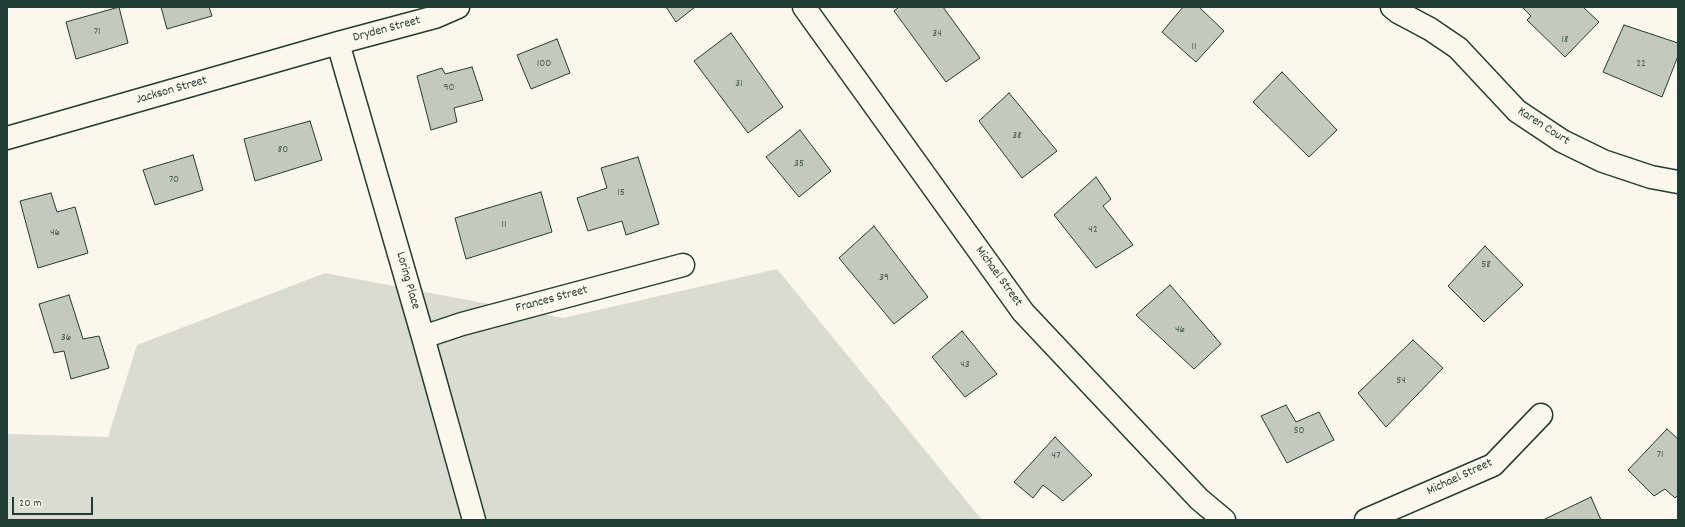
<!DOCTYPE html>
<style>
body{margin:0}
#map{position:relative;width:1685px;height:527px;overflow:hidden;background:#fbf7ec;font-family:Dekko,sans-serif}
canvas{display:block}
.frame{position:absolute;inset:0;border:8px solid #1f3d34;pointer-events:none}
.scale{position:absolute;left:12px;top:497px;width:81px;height:18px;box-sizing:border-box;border:2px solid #1f3d34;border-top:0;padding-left:5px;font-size:12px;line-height:14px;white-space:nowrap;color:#1f3d34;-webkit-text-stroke:3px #fbf7ec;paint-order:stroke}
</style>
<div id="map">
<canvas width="1685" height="527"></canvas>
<div class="frame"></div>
<div class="scale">20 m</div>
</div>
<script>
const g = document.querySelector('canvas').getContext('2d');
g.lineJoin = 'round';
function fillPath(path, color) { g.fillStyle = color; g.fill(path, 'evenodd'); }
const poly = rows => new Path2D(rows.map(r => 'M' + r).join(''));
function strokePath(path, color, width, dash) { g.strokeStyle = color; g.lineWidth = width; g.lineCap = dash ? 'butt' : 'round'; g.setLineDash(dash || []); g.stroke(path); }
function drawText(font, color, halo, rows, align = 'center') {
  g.font = font + ' Dekko,sans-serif'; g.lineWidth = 4; g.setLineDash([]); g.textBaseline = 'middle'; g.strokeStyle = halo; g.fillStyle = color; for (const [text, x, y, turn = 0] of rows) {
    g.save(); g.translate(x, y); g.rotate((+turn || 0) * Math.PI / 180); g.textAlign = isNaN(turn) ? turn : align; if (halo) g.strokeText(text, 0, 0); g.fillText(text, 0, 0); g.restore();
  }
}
fillPath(poly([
 [777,269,982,520,7,520,7,434,108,437,137,345,325,273,563,318]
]), '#dbdcd1');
const building = poly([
 [119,7,128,43,76,59,66,22,119,7],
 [161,7,209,7,212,16,167,29,161,7],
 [666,7,695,7,676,22,666,7],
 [899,7,943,7,980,58,946,82,894,11,899,7],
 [1183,7,1199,7,1224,31,1196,62,1162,32,1183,7],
 [1522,7,1583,7,1599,22,1565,57,1527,20,1531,16,1522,7],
 [1624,25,1678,43,1678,56,1662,97,1603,72,1624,25],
 [731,33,783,107,748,133,694,61,731,33],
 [557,39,570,73,531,89,517,55,557,39],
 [472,67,483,100,454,108,457,122,431,130,417,76,442,68,445,74,472,67],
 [1282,72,1337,130,1309,157,1253,102,1282,72],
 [1009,93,1057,151,1022,178,979,121,1009,93],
 [310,121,322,160,255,181,244,139,310,121],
 [800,130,831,171,799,197,766,157,800,130],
 [193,155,203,190,155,205,143,170,193,155],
 [638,157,659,224,626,235,622,221,588,231,577,198,607,188,601,168,638,157],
 [1096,177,1111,199,1103,206,1133,245,1096,268,1054,215,1096,177],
 [541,192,552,232,466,259,455,218,541,192],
 [51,193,57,212,75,207,88,253,38,268,20,201,51,193],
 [874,226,928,297,894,324,839,258,874,226],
 [1485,246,1523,285,1484,322,1448,286,1485,246],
 [1170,285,1221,344,1194,369,1136,315,1170,285],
 [69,295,83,339,99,336,109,368,71,379,64,351,54,353,39,304,69,295],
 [962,331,997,374,965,397,932,357,962,331],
 [1413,340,1443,368,1386,427,1358,393,1413,340],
 [1286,405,1296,422,1319,412,1334,440,1287,463,1261,416,1286,405],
 [1667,429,1678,439,1678,495,1675,498,1665,489,1654,496,1628,470,1667,429],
 [1055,437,1092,475,1063,501,1043,485,1033,498,1014,482,1055,437],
 [1591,497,1601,520,1543,520,1591,497]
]);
fillPath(building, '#c4c9be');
strokePath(building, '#1f3d34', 1);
const minor = poly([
 [804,7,1023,312,1199,499,1224,520],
 [1392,7,1398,12,1430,29,1458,48,1517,111,1562,141,1603,161,1651,177,1678,182],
 [338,43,423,337,474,520],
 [7,138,338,43,435,17,458,7],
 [423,337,462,324,683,265],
 [1366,520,1493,465,1541,415]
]);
strokePath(minor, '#1f3d34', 25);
strokePath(minor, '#fbf7ec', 22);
drawText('11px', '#486056', null, [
 ["71",97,32],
 ["34",937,34],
 ["18",1565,40],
 ["11",1194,47],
 ["100",544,64],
 ["22",1641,64],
 ["31",739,84],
 ["90",449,88],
 ["38",1017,136],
 ["80",283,150],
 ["35",799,164],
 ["70",174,180],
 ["15",621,193],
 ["11",504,225],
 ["42",1093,230],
 ["46",55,233],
 ["58",1486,265],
 ["39",884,278],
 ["46",1180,330],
 ["36",66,338],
 ["43",965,365],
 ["54",1401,381],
 ["50",1299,431],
 ["71",1660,455],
 ["47",1056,456]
]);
drawText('13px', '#1f3d34', '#fbf7ec', [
 ["Dryden Street",387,30,-15],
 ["Jackson Street",172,91,-16],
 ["Karen Court",1543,127,33],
 ["Michael Street",998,277,54],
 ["Loring Place",407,281,74],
 ["Frances Street",552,300,-15],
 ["Michael Street",1460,478,-25]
]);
</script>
